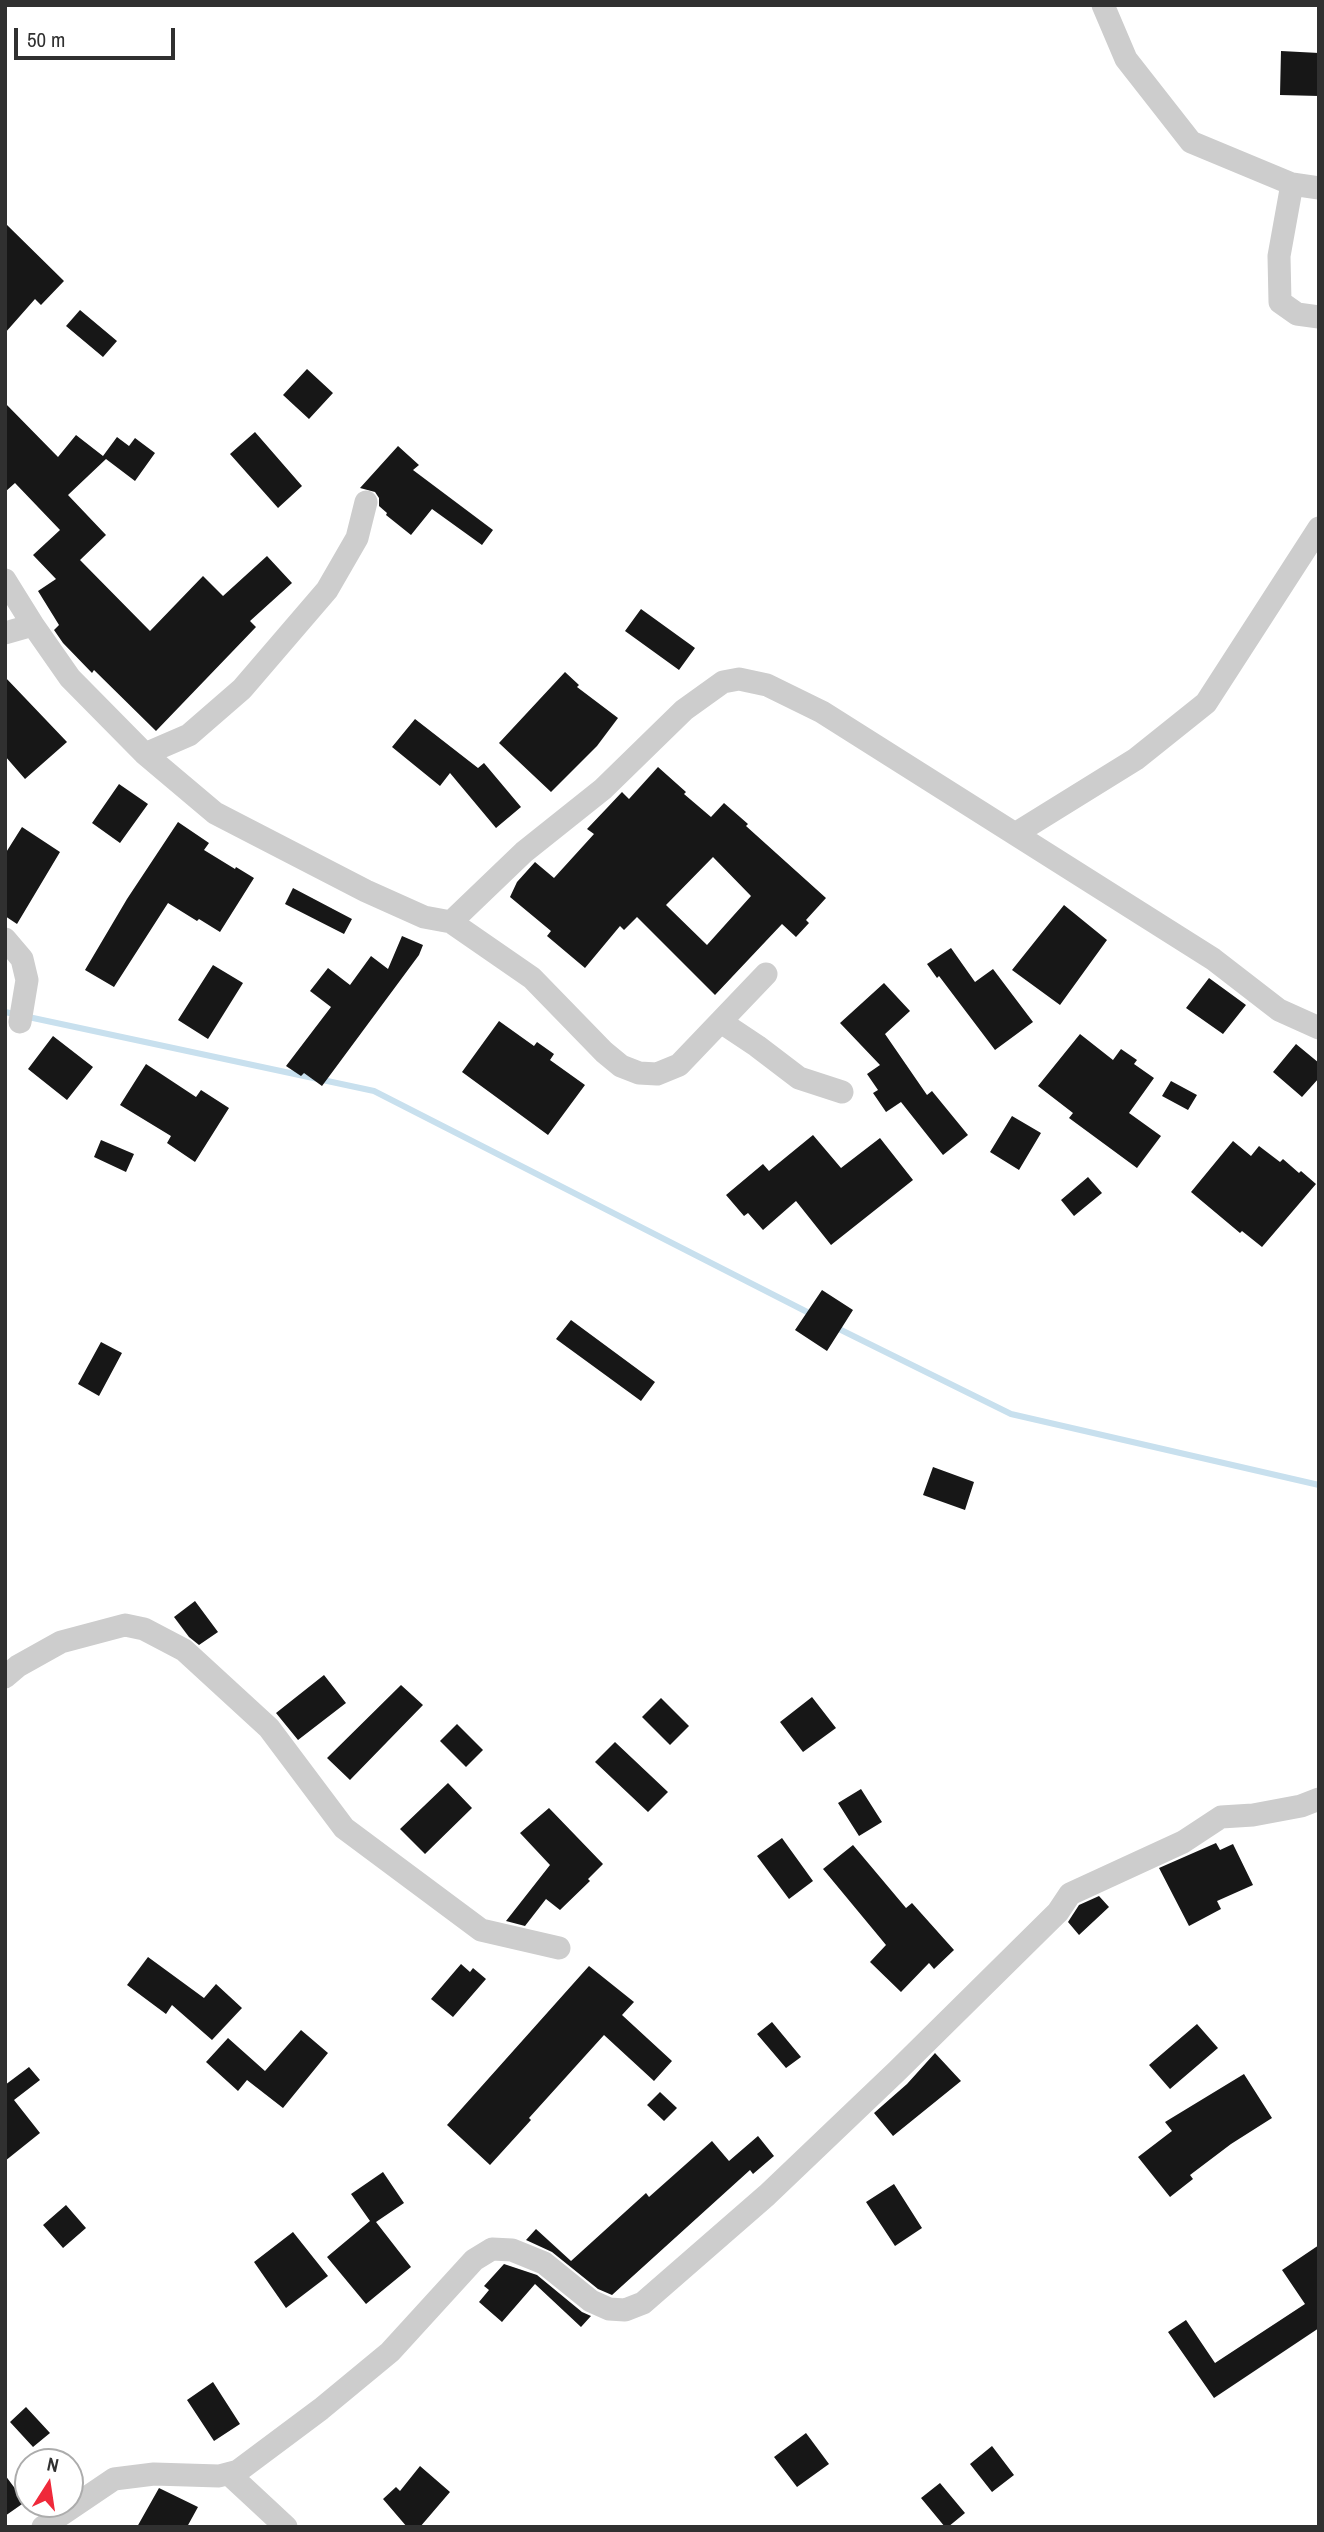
<!DOCTYPE html>
<style>
body{margin:0}
#map{position:relative;width:1324px;height:2532px;overflow:hidden;background:#fff;font-family:"Archivo Narrow",sans-serif}
canvas{display:block}
.frame{position:absolute;inset:0;border:7px solid #303030;pointer-events:none}
.north{position:absolute;left:14px;top:2448px;width:70px;height:70px;box-sizing:border-box;background:#fff;border:2px solid #acacac;border-radius:50%;rotate:12deg;font-size:19px;font-weight:700;line-height:28px;text-align:center;color:#303030}
.north::after{content:'';display:block;margin:auto;width:24px;height:32px;background:#ef293a;clip-path:polygon(50% 0,100% 100%,50% 72%,0 100%)}
.scale{position:absolute;left:14px;top:28px;width:161px;height:32px;box-sizing:border-box;border:4px solid #303030;border-top:0;padding-left:9px;font-size:21px;line-height:24px;white-space:nowrap;color:#303030;-webkit-text-stroke:5px #fff;paint-order:stroke}
</style>
<div id="map">
<canvas width="1324" height="2532"></canvas>
<div class="frame"></div>
<div class="north">N</div>
<div class="scale">50 m</div>
</div>
<script>
const g = document.querySelector('canvas').getContext('2d');
g.lineJoin = 'round';
const poly = rows => new Path2D(rows.map(r => 'M' + r).join(''));
function strokePath(path, color, width, dash) { g.strokeStyle = color; g.lineWidth = width; g.lineCap = dash ? 'butt' : 'round'; g.setLineDash(dash || []); g.stroke(path); }
function fillPath(path, color) { g.fillStyle = color; g.fill(path, 'evenodd'); }
strokePath(poly([
 [5,1012,374,1091,813,1315],
 [835,1327,1011,1414,1319,1485]
]), '#c8e0ee', 6);
fillPath(poly([
 [1281,51,1319,53,1319,96,1280,95],
 [5,223,64,281,41,305,35,299,5,333],
 [80,310,117,341,103,357,66,326],
 [307,369,333,393,309,419,283,395],
 [5,403,58,457,76,435,103,456,117,437,129,446,135,438,155,453,135,481,106,459,68,495,106,535,80,560,150,631,203,576,223,596,267,556,292,583,250,621,256,627,156,731,94,670,92,673,63,643,54,630,59,625,38,591,56,579,33,555,60,530,15,483,5,492],
 [255,432,302,486,278,508,230,454],
 [398,446,419,465,413,470,493,530,482,545,432,509,411,535,386,515,387,513,379,506,379,498,375,492,360,488],
 [641,609,695,648,679,670,625,631],
 [565,672,579,685,577,687,618,718,597,746,551,792,499,743],
 [5,677,67,742,25,779,5,756],
 [415,719,478,768,484,763,521,807,496,828,450,773,440,786,392,747],
 [658,767,686,792,684,794,711,817,724,803,748,824,746,826,826,898,806,920,809,923,796,937,782,924,715,995,637,917,624,930,620,926,585,968,547,936,551,931,510,897,517,882,535,862,554,878,594,834,587,829,606,809,622,792,629,799],
 [713,857,751,896,707,945,666,905],
 [119,784,148,804,120,843,92,823],
 [178,822,209,843,204,850,235,869,236,867,254,878,220,932,199,919,197,921,168,903,114,987,85,970,127,899],
 [22,827,60,852,17,924,5,916,5,854],
 [293,888,352,919,344,934,285,904],
 [1064,905,1107,940,1060,1005,1012,970],
 [402,936,423,945,419,955,322,1086,304,1073,301,1076,286,1066,331,1007,310,991,328,968,350,985,371,956,388,969],
 [951,948,975,982,993,969,1033,1022,995,1050,939,976,937,978,927,964],
 [213,965,243,983,208,1039,178,1020],
 [1209,978,1246,1005,1223,1034,1186,1008],
 [884,983,910,1011,885,1034,927,1095,932,1091,968,1135,943,1155,901,1102,886,1112,873,1093,878,1090,867,1074,880,1065,840,1023],
 [499,1021,534,1046,537,1042,554,1054,550,1060,585,1085,548,1135,462,1072],
 [1080,1034,1113,1060,1121,1049,1137,1060,1134,1064,1154,1078,1129,1113,1161,1136,1137,1168,1069,1118,1073,1113,1038,1086],
 [53,1036,93,1067,67,1100,28,1069],
 [1296,1044,1319,1063,1319,1078,1302,1097,1273,1072],
 [146,1064,196,1097,201,1090,229,1108,195,1162,167,1143,171,1136,120,1105],
 [1171,1081,1197,1095,1188,1110,1162,1096],
 [1012,1116,1041,1133,1019,1170,990,1152],
 [813,1135,841,1168,880,1138,913,1180,831,1245,796,1201,763,1230,748,1213,744,1216,726,1195,763,1164,769,1171],
 [101,1140,134,1154,126,1172,94,1157],
 [1233,1141,1251,1156,1259,1146,1280,1162,1283,1159,1299,1173,1301,1171,1316,1184,1262,1247,1242,1231,1240,1233,1191,1192],
 [1088,1177,1102,1193,1074,1216,1061,1200],
 [822,1290,853,1310,827,1351,795,1330],
 [571,1320,655,1382,641,1401,556,1339],
 [101,1342,122,1353,99,1396,78,1384],
 [933,1467,974,1482,965,1510,923,1495],
 [195,1601,218,1632,199,1645,189,1637,174,1617],
 [324,1675,346,1703,298,1740,276,1713],
 [401,1685,423,1705,350,1780,327,1758],
 [812,1697,836,1728,803,1752,780,1722],
 [661,1698,689,1726,670,1745,642,1717],
 [457,1724,483,1750,466,1767,440,1741],
 [615,1742,668,1792,648,1812,595,1762],
 [448,1783,472,1808,425,1854,400,1829],
 [861,1789,882,1822,859,1836,838,1803],
 [549,1808,603,1864,588,1879,590,1881,560,1910,546,1899,525,1926,506,1921,550,1865,520,1833],
 [782,1838,813,1881,789,1899,757,1856],
 [1216,1843,1220,1850,1233,1844,1253,1885,1217,1901,1221,1909,1189,1926,1159,1868],
 [853,1845,906,1908,912,1903,954,1950,934,1969,929,1963,901,1992,870,1962,886,1945,823,1869],
 [1099,1896,1109,1907,1079,1935,1068,1922,1079,1905],
 [148,1957,204,1998,216,1984,242,2008,212,2040,172,2005,166,2014,127,1985],
 [461,1964,470,1972,473,1968,486,1979,453,2017,431,1999],
 [589,1966,634,2002,622,2015,672,2061,654,2081,604,2035,529,2118,531,2120,490,2165,447,2125],
 [772,2022,801,2057,786,2068,757,2034],
 [1197,2024,1218,2048,1170,2089,1149,2065],
 [301,2030,328,2053,283,2108,247,2080,238,2091,206,2062,228,2038,265,2071],
 [935,2053,961,2081,893,2136,874,2113,907,2084],
 [29,2067,40,2080,14,2100,40,2133,5,2161,5,2085],
 [1244,2074,1272,2118,1231,2144,1190,2175,1193,2179,1170,2197,1138,2157,1172,2131,1165,2122],
 [660,2092,677,2108,664,2121,647,2105],
 [758,2136,774,2156,753,2174,750,2170,612,2295,598,2289,552,2252,526,2240,536,2229,571,2261,646,2193,649,2197,712,2141,729,2161],
 [383,2172,404,2203,376,2222,411,2267,366,2304,327,2257,370,2221,351,2194],
 [894,2184,922,2228,895,2246,866,2202],
 [66,2205,86,2228,63,2248,43,2225],
 [293,2232,328,2276,286,2308,254,2262],
 [1319,2245,1319,2328,1214,2398,1168,2332,1186,2320,1215,2363,1305,2304,1282,2270],
 [504,2264,537,2275,582,2312,591,2316,581,2327,535,2284,502,2322,479,2302,489,2290,484,2286],
 [213,2382,240,2424,214,2441,187,2400],
 [26,2407,50,2433,33,2447,10,2422],
 [806,2433,829,2464,797,2487,774,2457],
 [992,2446,1014,2475,992,2492,970,2464],
 [420,2466,450,2492,420,2527,407,2527,383,2499,396,2487,400,2491],
 [5,2475,25,2502,5,2516],
 [940,2483,965,2513,948,2527,945,2527,921,2498],
 [159,2488,198,2507,187,2527,137,2527]
]), '#171717');
strokePath(poly([
 [1103,5,1126,59,1191,142,1292,184,1319,188],
 [1292,184,1279,256,1280,302,1297,314,1319,317],
 [5,580,33,625,70,678,145,754,215,813,366,891,424,917,451,922,532,978,604,1052,621,1066,639,1073,657,1074,679,1065,766,974],
 [5,633,33,625],
 [145,754,189,735,242,689,327,590,357,538,366,502],
 [1015,834,1136,759,1206,703,1319,528],
 [451,922,524,852,603,789,684,710,723,682,739,679,767,685,822,712,1213,959,1279,1010,1319,1028],
 [5,939,22,959,27,980,20,1022],
 [721,1022,757,1046,799,1078,842,1092],
 [5,1677,18,1666,61,1642,125,1625,144,1629,184,1650,269,1728,344,1828,481,1930,559,1948],
 [229,2474,286,2527],
 [43,2527,114,2479,154,2474,219,2476,238,2471,321,2409,390,2352,474,2260,492,2249,512,2250,544,2263,591,2301,609,2309,625,2310,643,2303,767,2195,897,2071,1058,1912,1070,1894,1183,1842,1221,1817,1253,1815,1301,1806,1319,1799]
]), '#cdcdcd', 23);
</script>
